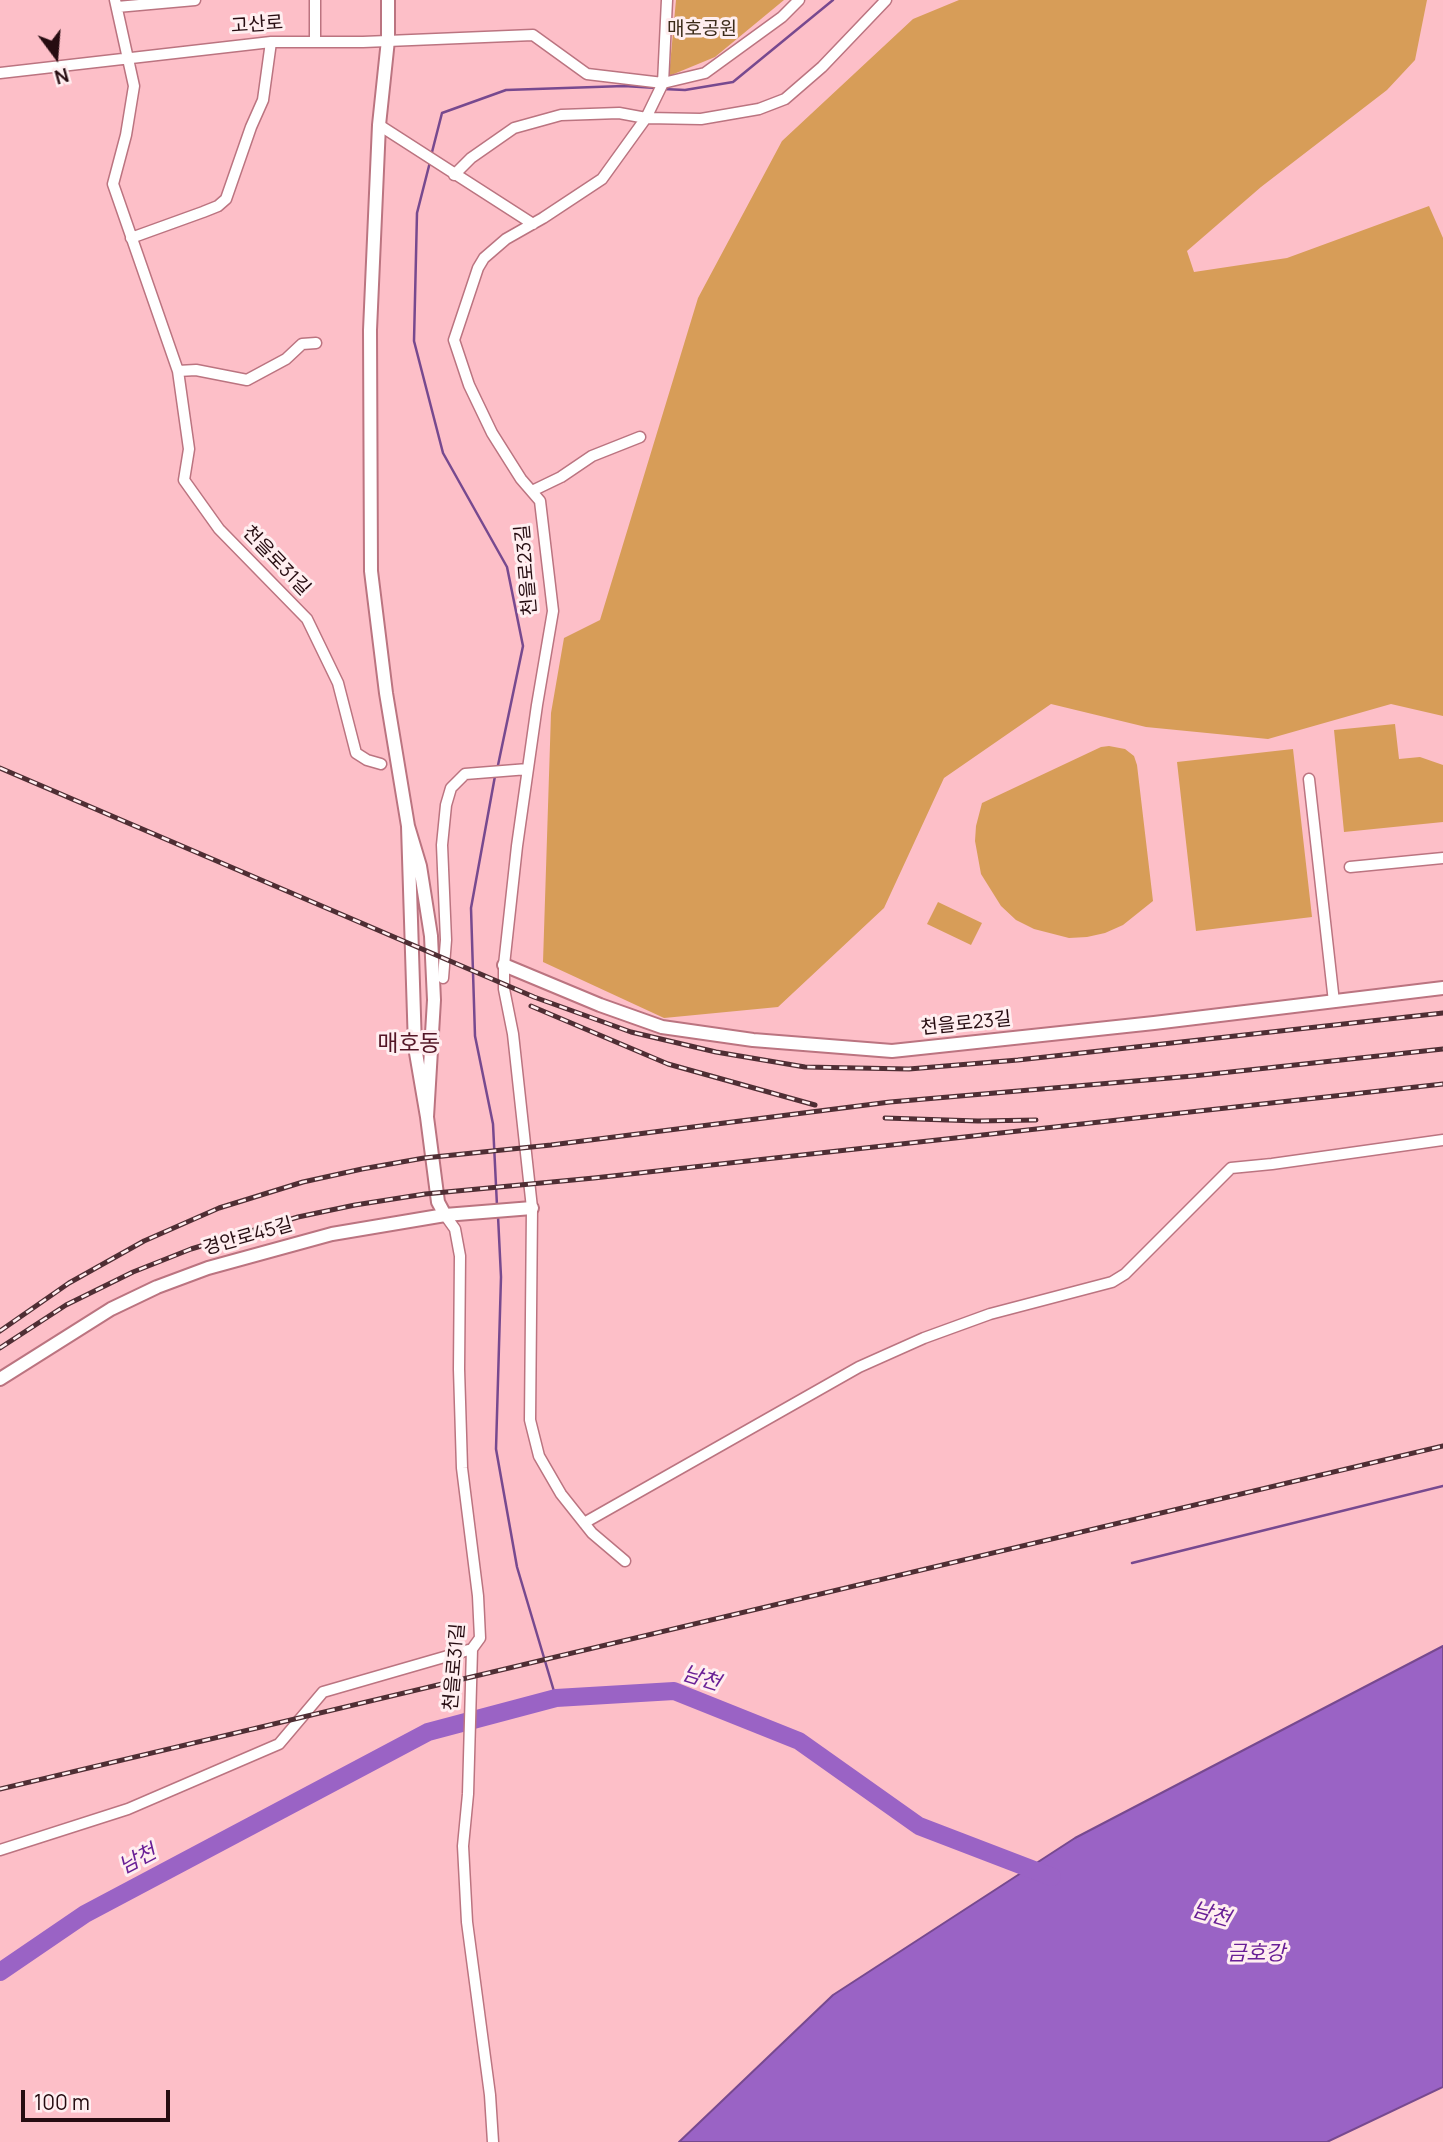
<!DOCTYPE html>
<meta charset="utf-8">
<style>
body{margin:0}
#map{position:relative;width:1443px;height:2142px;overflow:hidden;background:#fdbfc8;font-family:Manrope,sans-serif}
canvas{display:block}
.north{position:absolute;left:21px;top:21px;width:70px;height:70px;-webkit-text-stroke:5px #ffeef0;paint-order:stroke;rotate:164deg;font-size:19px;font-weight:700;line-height:28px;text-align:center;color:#260c11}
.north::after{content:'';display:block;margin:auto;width:24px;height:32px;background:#260c11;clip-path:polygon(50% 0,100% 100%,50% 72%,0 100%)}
.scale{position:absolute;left:21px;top:2090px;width:149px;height:32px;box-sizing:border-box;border:4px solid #260c11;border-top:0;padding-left:9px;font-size:21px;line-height:24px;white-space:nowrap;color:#260c11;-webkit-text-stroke:5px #ffeef0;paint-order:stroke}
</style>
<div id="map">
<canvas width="1443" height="2142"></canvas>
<div class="north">N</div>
<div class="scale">100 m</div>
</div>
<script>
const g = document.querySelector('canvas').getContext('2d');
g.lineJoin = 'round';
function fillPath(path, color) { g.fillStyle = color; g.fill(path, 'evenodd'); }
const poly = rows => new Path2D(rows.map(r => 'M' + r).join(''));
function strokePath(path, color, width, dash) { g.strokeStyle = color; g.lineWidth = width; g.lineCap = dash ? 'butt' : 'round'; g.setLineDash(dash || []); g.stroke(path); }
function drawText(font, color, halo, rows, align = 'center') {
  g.font = font + ' Manrope,"Noto Sans KR",sans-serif'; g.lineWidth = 6; g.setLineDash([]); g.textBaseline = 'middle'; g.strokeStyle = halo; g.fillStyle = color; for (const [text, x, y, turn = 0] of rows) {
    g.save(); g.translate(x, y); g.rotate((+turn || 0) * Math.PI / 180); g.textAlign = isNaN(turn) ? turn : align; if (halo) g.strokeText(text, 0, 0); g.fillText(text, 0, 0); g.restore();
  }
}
fillPath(poly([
 [676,0,784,0,715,57,669,76],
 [959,0,1427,0,1415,60,1387,90,1261,187,1187,251,1194,272,1287,258,1429,206,1443,238,1443,716,1391,704,1268,739,1146,727,1051,704,944,778,884,908,778,1007,664,1018,543,962,551,713,564,638,600,620,698,298,782,141,913,19],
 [1395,724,1399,759,1420,757,1443,765,1443,822,1344,832,1334,730],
 [1109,746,1125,749,1134,756,1137,765,1153,901,1123,925,1105,933,1087,937,1069,938,1034,929,1016,920,1001,906,981,874,975,841,976,826,982,803,1101,747],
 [1293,749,1312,917,1196,931,1177,762],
 [938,902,982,923,971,945,927,924]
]), '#d79d58');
const water = poly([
 [1443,1646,1443,2087,1327,2142,679,2142,833,1995,1075,1838,1443,1646]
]);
fillPath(water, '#9a63c5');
strokePath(water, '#77498f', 2);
strokePath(poly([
 [663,89,685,90,733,82,833,0],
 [431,156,442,113,506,90,624,86,657,88],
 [430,162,417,213,414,341,443,453,507,567,523,646,497,770],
 [495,776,471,908,475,1036,493,1124,497,1206],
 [498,1216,501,1277,496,1449,517,1567,556,1698],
 [1132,1563,1443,1486]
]), '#77498f', 2.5);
strokePath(poly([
 [0,1972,85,1914,428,1732,556,1698,674,1691,799,1741,919,1826,1052,1877]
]), '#9a63c5', 18);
const minor = poly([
 [115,0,134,86,126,135,113,184,178,371,189,449,184,480,219,529,307,619,338,683,356,753,367,760,381,764],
 [117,7,195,0],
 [315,42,315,0],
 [0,73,271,42,363,42,533,35,587,74,663,83,705,73,782,17,799,0],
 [379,125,533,224],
 [454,175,471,158,514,128,561,115,619,113,646,118,701,119,759,109,785,99,822,67,886,0],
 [131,238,203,212,218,206,226,199,251,127,263,100,271,42],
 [178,371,196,370,247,380,286,359,302,344,316,343],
 [532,491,561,477,592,456,640,437],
 [1309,779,1334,1002],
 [1350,867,1443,858],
 [443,978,446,940,442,845,446,805,451,788,465,774,528,769],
 [445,1215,455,1229,460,1256,459,1369,462,1468,478,1596,480,1638,472,1649,468,1794,463,1846,467,1922,490,2095,493,2142],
 [584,1523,859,1367,924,1338,990,1314,1112,1282,1125,1274,1231,1168,1272,1164,1443,1140],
 [625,1561,592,1533,561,1494,539,1456,530,1420,532,1208,513,1034,504,989,504,965,517,846,537,705,553,611,540,501,521,479,492,433,469,385,454,340,478,268,484,258,506,239,543,218,602,179,646,118,663,83,667,0],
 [0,1850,128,1809,279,1744,323,1692,472,1649]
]);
const tertiary = poly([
 [388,0,388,40,379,125,370,330,371,571,386,693,408,826,420,866,431,936,434,1000,427,1117,415,1047,408,826],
 [504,965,600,1005,662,1027,753,1040,892,1051,1154,1023,1443,988],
 [427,1117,438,1202,445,1215],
 [0,1379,111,1309,157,1287,208,1268,332,1234,445,1215,532,1208]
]);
strokePath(minor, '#bb7480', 13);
strokePath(tertiary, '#bb7480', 16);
strokePath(minor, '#fff', 10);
strokePath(tertiary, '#fff', 12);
const rail = poly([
 [0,768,534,997,631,1032,716,1052,805,1067,909,1069,1018,1060,1443,1013],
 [531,1006,668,1064,815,1105],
 [885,1118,978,1121,1036,1120],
 [0,1331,69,1283,144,1241,219,1208,303,1182,362,1169,424,1158,551,1145,890,1102,1193,1076,1443,1049],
 [0,1348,66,1305,133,1272,191,1249,298,1217,355,1205,425,1194,594,1178,1443,1084],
 [0,1789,1443,1446]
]);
strokePath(rail, '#4f2e34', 5);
strokePath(rail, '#ffeef0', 2.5, [8]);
drawText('19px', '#260c11', '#ffeef0', [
 ["고산로",257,25,-4],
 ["천을로31길",276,561,46],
 ["천을로23길",527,570,-95],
 ["천을로23길",966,1024,-6],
 ["경안로45길",248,1237,-16],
 ["천을로31길",455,1667,-85]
]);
drawText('19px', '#3b2b1a', '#ffeef0', [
 ["매호공원",702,30]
]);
drawText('italic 21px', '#691f96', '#ffeef0', [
 ["남천",701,1679,18],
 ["남천",138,1860,-28],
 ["남천",1211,1915,16],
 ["금호강",1256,1954]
]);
drawText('23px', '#531626', '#ffeef0', [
 ["매호동",409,1045]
]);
</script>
